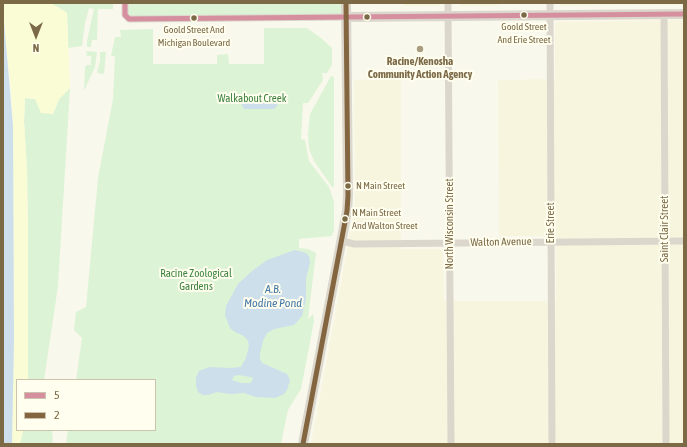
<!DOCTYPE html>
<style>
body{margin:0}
#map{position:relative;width:687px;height:447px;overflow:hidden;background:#f9f8ec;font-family:"Asap Condensed",sans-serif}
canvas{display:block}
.frame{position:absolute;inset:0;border:4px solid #7c6a47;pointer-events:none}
.legend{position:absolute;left:16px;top:379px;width:140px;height:52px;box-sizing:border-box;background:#fffeef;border:1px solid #cbc3ac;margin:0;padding:5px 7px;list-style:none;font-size:12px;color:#7c6a47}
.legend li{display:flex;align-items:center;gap:8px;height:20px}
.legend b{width:20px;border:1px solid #cbc3ac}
.north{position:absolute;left:16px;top:16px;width:40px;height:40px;-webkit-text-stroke:3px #fffeef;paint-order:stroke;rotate:180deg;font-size:11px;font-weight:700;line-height:16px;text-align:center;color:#7c6a47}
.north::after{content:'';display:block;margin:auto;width:14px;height:18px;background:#7c6a47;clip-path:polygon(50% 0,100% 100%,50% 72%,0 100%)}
</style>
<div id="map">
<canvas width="687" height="447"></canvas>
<div class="frame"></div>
<ul class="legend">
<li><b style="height:5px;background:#d58f9e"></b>5</li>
<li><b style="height:5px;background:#83653f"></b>2</li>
</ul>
<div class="north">N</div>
</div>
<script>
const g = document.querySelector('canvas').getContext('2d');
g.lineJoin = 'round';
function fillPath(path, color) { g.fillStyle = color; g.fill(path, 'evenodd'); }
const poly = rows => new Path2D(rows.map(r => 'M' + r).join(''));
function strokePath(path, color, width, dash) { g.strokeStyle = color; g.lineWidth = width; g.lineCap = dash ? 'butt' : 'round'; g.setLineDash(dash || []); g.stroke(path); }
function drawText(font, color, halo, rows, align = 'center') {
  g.font = font + ' "Asap Condensed",sans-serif'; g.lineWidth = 4; g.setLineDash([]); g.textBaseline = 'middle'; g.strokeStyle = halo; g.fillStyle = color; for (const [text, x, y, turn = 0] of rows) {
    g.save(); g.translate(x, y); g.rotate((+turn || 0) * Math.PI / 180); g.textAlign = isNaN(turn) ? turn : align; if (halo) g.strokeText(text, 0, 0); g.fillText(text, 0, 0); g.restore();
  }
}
fillPath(poly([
 [404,3,440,3,440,6,404,6],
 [461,3,498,3,498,6,461,6],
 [561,3,620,3,620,5,561,6],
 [626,3,684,3,684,5,626,5],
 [684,20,684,444,311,444,354,213,355,199,354,80,401,79,401,249,438,249,443,251,444,301,556,301,556,236,499,236,498,80,555,79,555,26,556,23,558,22]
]), '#f8f5df');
fillPath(poly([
 [3,3,113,3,113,9,98,9,97,40,92,40,91,47,87,47,87,41,94,9,89,8,85,23,82,46,68,48,67,13,58,7,3,5],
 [125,3,346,3,346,17,132,19,124,10],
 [264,28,307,28,321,38,332,48,332,65,327,73,322,73,323,80,308,103,303,103,301,139,305,140,309,161,329,187,334,202,334,230,332,236,299,239,299,248,308,249,316,253,308,319,313,314,314,321,301,389,288,410,281,444,66,444,68,430,155,430,155,380,76,380,82,338,74,330,76,312,86,307,98,178,113,99,115,56,111,56,115,37,121,37,120,30,153,29,153,64,217,64,217,55,228,54,229,64,264,64],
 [86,51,97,52,95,67,84,91,85,67,87,65,91,65,91,56,87,56],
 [100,52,106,52,104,74,97,73,100,61],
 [331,76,334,77,334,187,332,187,314,161,309,149,308,135,310,114],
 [70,88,58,286,44,380,28,380,28,238,27,170,24,121,25,98,35,99,53,114,59,99],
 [23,430,52,430,53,444,20,444]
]), '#ddf3d5');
fillPath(poly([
 [3,3,51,3,67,13,70,88,59,99,53,114,41,113,35,99,25,98,24,121,27,170,28,238,28,380,17,380,17,430,23,430,20,444,12,444,14,341,13,126,11,89,5,37]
]), '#f9fcd4');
fillPath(poly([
 [3,10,13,126,14,341,12,444,3,444],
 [243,96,251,96,261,102,267,103,273,99,278,100,277,106,274,109,244,109,241,103],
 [295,250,306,253,309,256,310,262,306,279,306,299,302,316,294,325,274,329,267,333,263,341,260,354,260,359,262,363,287,374,290,380,287,390,284,394,275,398,256,397,244,393,230,394,217,392,208,395,203,395,198,392,196,386,196,378,199,371,209,367,229,368,241,367,246,358,249,346,248,341,244,336,235,332,230,328,225,315,226,306,238,284,252,271,267,260],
 [239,375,250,377,253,378,252,381,250,383,241,383,232,380,234,376]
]), '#ccdfeb');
strokePath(poly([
 [125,3,125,15,129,19,132,19,346,17],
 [448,3,451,444],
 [550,3,552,444],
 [664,14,666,444],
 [342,241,354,244,684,241]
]), '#dcd7cc', 7);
strokePath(poly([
 [346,17,684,14],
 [303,444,347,211,348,196,346,3]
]), '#dcd7cc', 10);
strokePath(poly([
 [125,3,125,15,129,19,684,14]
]), '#d58f9e', 5);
strokePath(poly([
 [303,444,347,211,348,196,346,3]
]), '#83653f', 5);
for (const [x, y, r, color] of [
 [524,15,3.5,"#7c6a47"],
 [367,17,3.5,"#7c6a47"],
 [194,18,3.5,"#7c6a47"],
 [420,49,4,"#a89c81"],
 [348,186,3.5,"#7c6a47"],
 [345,219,3.5,"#7c6a47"]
]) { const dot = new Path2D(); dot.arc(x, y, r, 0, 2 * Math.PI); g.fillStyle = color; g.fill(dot); strokePath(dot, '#fffeef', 1.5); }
drawText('10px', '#7c6a47', '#fffeef', [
 ["Goold Street",524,27],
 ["And Erie Street",524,40],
 ["Goold Street And",194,30],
 ["Michigan Boulevard",194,43],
 ["N Main Street",356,186,"left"],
 ["N Main Street",352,213,"left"],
 ["And Walton Street",352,226,"left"]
]);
drawText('bold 11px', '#7c6a47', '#fffeef', [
 ["Racine/Kenosha",420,62],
 ["Community Action Agency",420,75]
]);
drawText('11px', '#3d833f', '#fffeef', [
 ["Walkabout Creek",252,99],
 ["Racine Zoological",196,274],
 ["Gardens",196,287]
]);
drawText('11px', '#7c6a47', '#fffeef', [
 ["Erie Street",551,223,-90],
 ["North Wisconsin Street",450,224,-90],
 ["Saint Clair Street",665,229,-90],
 ["Walton Avenue",501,242,-1]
]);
drawText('italic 12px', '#4579a8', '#fffeef', [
 ["A.B.",273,289],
 ["Modine Pond",273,303]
]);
</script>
